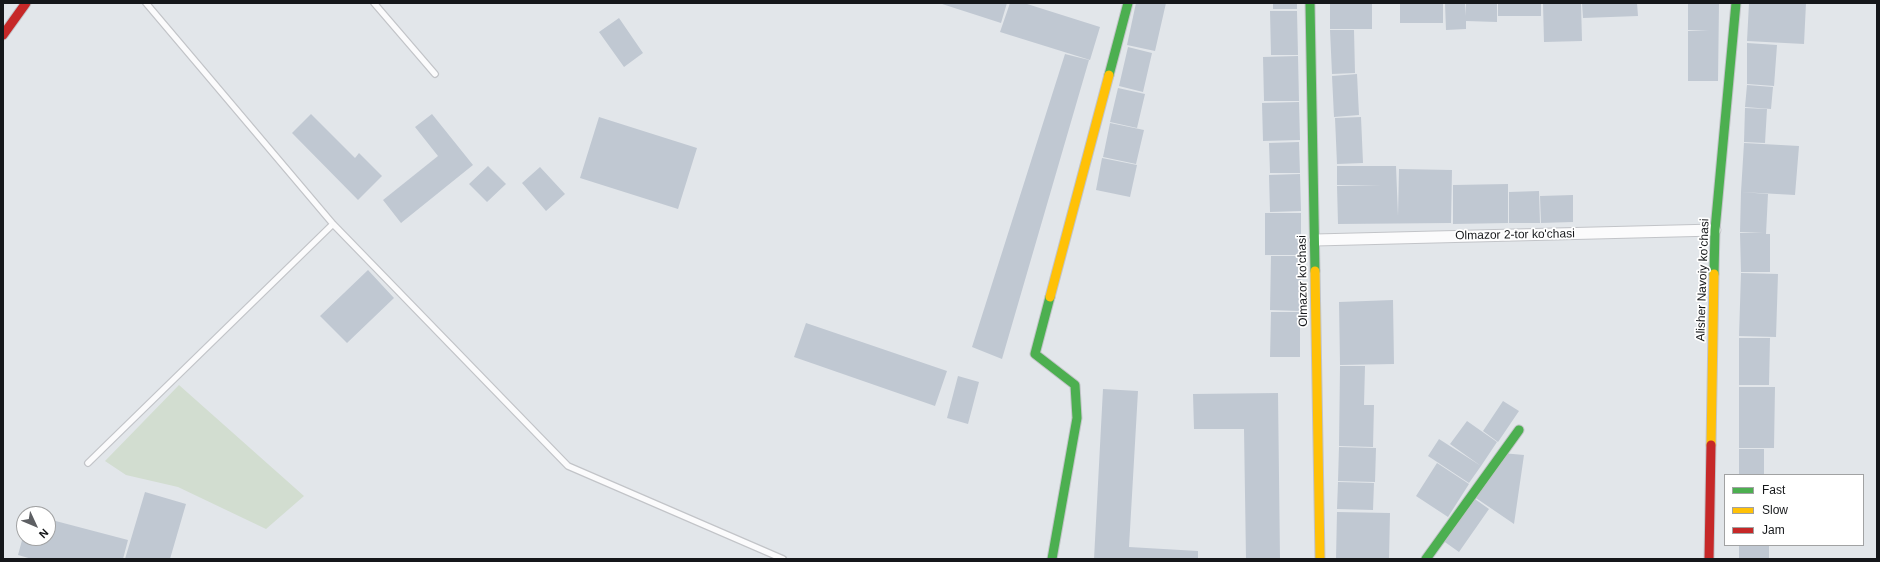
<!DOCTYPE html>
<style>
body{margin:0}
#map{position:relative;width:1880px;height:562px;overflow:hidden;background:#e2e6ea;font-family:Arial,sans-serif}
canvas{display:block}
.frame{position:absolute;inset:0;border:4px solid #15171a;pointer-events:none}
.legend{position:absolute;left:1724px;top:474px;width:140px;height:72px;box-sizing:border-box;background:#fff;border:1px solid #a1a2a3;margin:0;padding:5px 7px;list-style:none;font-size:12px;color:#15171a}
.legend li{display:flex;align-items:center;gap:8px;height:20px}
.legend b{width:20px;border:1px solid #a1a2a3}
.north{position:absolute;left:16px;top:506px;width:40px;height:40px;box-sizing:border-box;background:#fff;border:1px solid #a1a2a3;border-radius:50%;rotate:134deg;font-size:11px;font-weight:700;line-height:16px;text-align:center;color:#15171a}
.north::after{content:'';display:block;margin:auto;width:14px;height:18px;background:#5d5f63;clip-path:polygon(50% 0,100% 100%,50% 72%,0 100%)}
</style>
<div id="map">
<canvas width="1880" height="562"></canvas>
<div class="frame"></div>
<ul class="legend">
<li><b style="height:5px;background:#4caf50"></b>Fast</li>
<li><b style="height:5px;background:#ffc107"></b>Slow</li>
<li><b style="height:5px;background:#c62828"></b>Jam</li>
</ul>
<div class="north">N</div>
</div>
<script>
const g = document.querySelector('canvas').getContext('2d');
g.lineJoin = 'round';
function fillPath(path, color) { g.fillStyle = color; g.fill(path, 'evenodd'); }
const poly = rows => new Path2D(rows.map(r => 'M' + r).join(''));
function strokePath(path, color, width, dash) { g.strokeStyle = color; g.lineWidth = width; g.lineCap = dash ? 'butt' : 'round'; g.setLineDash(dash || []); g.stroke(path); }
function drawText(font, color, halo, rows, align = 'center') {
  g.font = font + ' Arial,sans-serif'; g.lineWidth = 3.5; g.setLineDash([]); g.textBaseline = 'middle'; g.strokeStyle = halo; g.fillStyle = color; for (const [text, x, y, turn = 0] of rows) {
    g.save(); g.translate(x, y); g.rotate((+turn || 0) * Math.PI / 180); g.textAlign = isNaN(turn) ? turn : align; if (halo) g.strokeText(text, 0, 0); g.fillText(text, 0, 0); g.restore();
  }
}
fillPath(poly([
 [179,385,304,496,266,529,178,487,126,475,105,461]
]), '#d2ddd0');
fillPath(poly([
 [939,3,1007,3,1001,23],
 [1010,3,1024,3,1100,27,1090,60,1000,32],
 [1136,3,1166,3,1155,51,1127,45],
 [1273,3,1297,3,1297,9,1273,9],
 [1330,3,1372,3,1372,29,1330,29],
 [1400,3,1443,3,1443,23,1400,23],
 [1445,3,1465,3,1466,16,1466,3,1497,3,1497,22,1466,21,1466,29,1446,30],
 [1498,3,1541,3,1541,16,1498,16],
 [1543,3,1581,3,1582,41,1544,42],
 [1582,3,1637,3,1638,16,1583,18],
 [1688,3,1719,3,1718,81,1688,81,1688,31,1709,31,1688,30],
 [1749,3,1806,3,1804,44,1747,41],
 [1270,11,1297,11,1298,55,1271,55],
 [619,18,643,53,624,67,599,32],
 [1330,30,1354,30,1355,73,1332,74],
 [1747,43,1777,45,1774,86,1747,84],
 [1128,47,1152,53,1143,92,1119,86],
 [1065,54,1089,60,1002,359,972,347],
 [1298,56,1299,101,1264,101,1263,57],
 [1357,74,1359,115,1334,117,1332,76],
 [1747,85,1773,87,1771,109,1745,107],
 [1118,88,1145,94,1137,128,1110,122],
 [1299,102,1300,140,1263,141,1262,103],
 [1745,108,1767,109,1765,143,1744,142],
 [311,114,355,158,359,153,382,176,358,200,292,133],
 [432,114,473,165,401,223,383,200,438,156,415,127],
 [599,117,697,148,678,209,580,178],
 [1361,117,1363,163,1337,164,1335,118],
 [1110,123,1144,130,1136,164,1103,157],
 [1299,142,1300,173,1270,173,1269,143],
 [1744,143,1799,146,1795,195,1741,192],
 [1102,158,1137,165,1130,197,1096,190],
 [488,166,506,184,487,202,469,184],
 [1337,166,1396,166,1398,216,1399,169,1452,170,1451,223,1338,224,1337,186,1381,185,1337,185],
 [540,167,565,194,546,211,522,183],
 [1300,174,1301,211,1270,212,1269,175],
 [1508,184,1508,223,1453,224,1453,185],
 [1539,191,1540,223,1509,223,1509,192],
 [1741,192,1768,194,1766,234,1770,234,1770,272,1741,272,1740,233,1763,233,1740,232],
 [1573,195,1573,222,1541,223,1540,196],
 [1265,213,1301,213,1301,255,1265,255],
 [1271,256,1301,256,1300,311,1270,310],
 [368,270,394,298,347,343,320,316],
 [1741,273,1778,274,1776,337,1739,336],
 [1393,300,1394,364,1340,365,1339,302],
 [1271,312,1300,312,1300,357,1270,357],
 [806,323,947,371,935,406,794,357],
 [1739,338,1770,338,1769,385,1739,385],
 [1340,366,1365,366,1364,405,1374,405,1373,447,1339,446],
 [958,376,979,382,968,424,947,418],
 [1739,387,1775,387,1774,448,1739,448],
 [1103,389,1138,391,1129,547,1198,551,1198,559,1094,559],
 [1278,393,1280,559,1246,559,1244,429,1194,429,1193,394],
 [1503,401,1519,411,1498,442,1483,431],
 [1467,421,1497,442,1481,466,1450,444],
 [1439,439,1481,466,1469,483,1428,456],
 [1339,447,1376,448,1375,482,1338,481],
 [1739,449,1764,449,1764,475,1739,475],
 [1502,453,1524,455,1514,524,1473,496],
 [1437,463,1469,484,1448,517,1416,496],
 [1338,482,1374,483,1373,510,1337,509],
 [145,492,186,504,170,559,125,559],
 [1472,497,1489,509,1459,552,1442,540],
 [1337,512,1390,513,1389,559,1336,559],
 [48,519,128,540,123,559,32,559,18,555,24,533,24,538,48,538],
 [1739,545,1769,545,1769,559,1739,559]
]), '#c0c8d2');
const lane = poly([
 [146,3,333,224,568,466,783,559],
 [374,3,435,74],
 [88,463,333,224]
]);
const street = poly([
 [1315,240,1715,230]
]);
const fast = poly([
 [1310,3,1315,271],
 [1109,75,1128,3],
 [1714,274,1715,230,1736,3],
 [1050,297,1035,354,1075,385,1077,418,1052,559],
 [1426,559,1519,430]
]);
const slow = poly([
 [1315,271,1320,559],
 [1050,297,1109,75],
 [1711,445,1714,274]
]);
const jam = poly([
 [3,35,26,3],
 [1709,559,1711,445]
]);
strokePath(lane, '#c2c4c8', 8);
strokePath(street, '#c2c4c8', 13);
strokePath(fast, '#c2c4c8', 11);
strokePath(slow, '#c2c4c8', 11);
strokePath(jam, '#c2c4c8', 11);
strokePath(lane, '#fbfbfc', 5.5);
strokePath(street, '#fbfbfc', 11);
strokePath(fast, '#4caf50', 9);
strokePath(slow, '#ffc107', 9);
strokePath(jam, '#c62828', 9);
drawText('12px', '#15171a', '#fff', [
 ["Olmazor 2-tor ko'chasi",1515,235,-1],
 ["Alisher Navoiy ko'chasi",1703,280,-88],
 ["Olmazor ko'chasi",1303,281,-91]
]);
</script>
